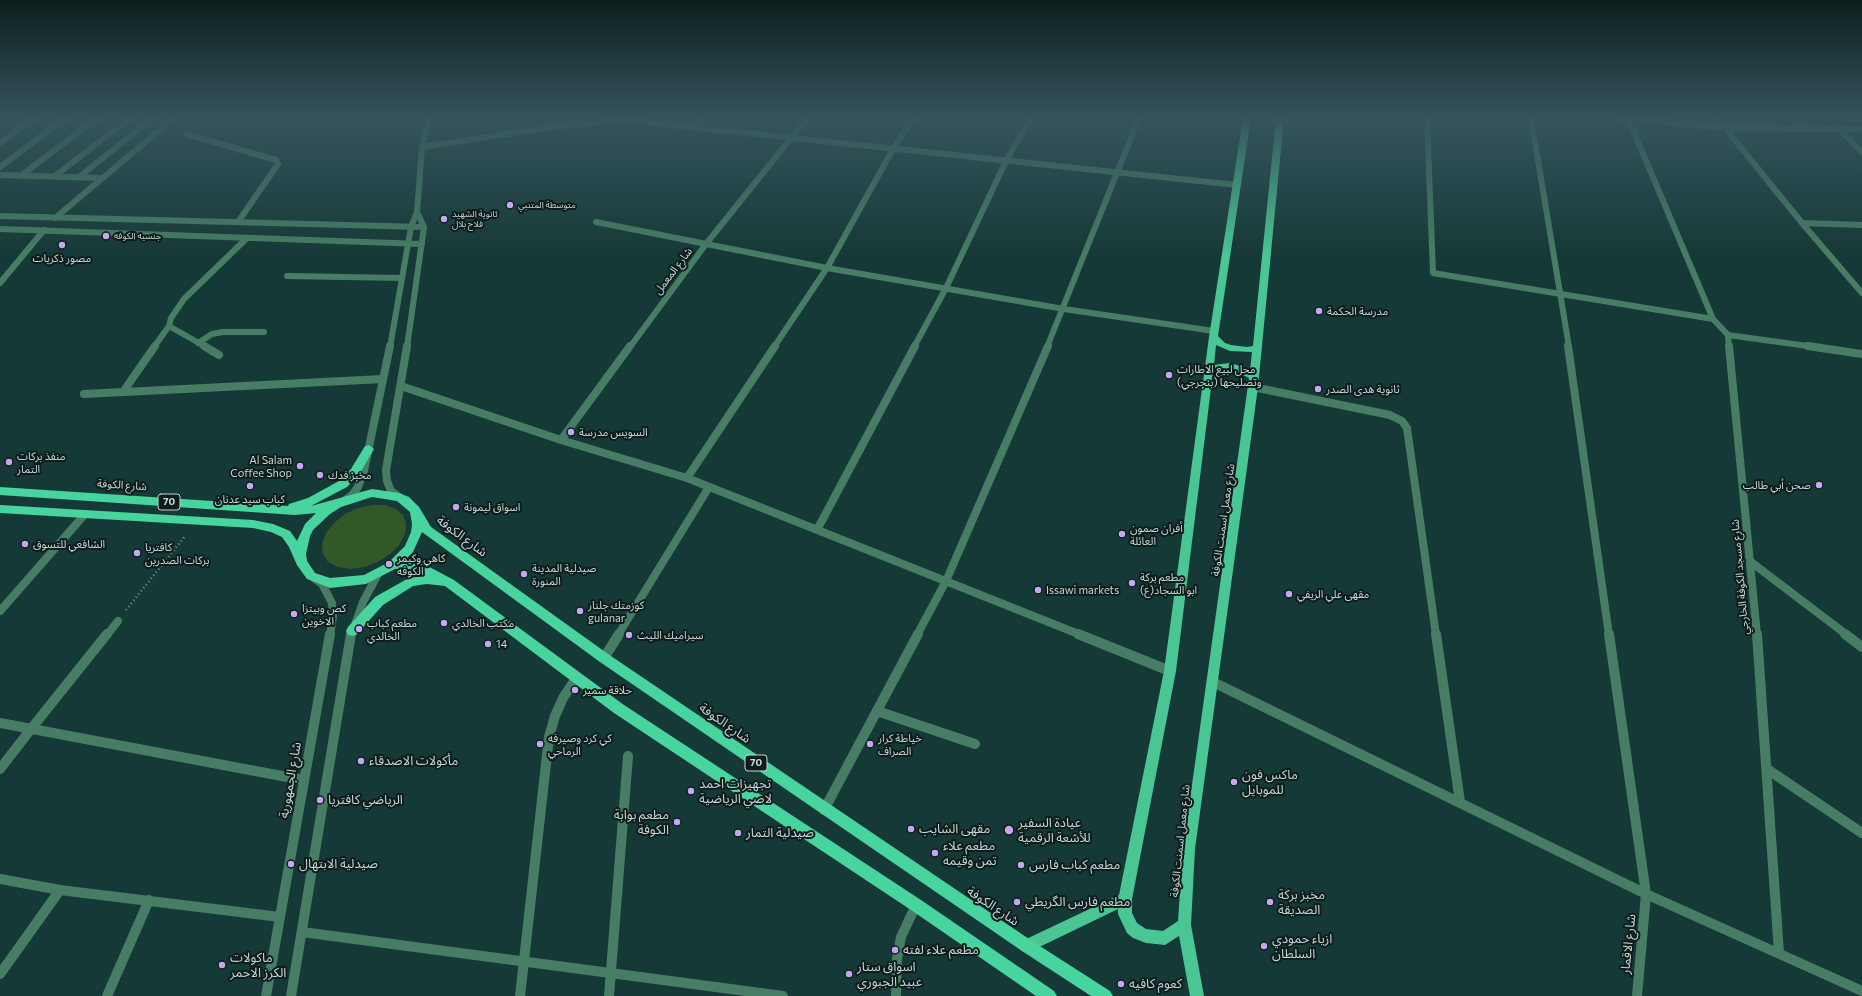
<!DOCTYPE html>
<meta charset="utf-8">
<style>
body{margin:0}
canvas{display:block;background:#153936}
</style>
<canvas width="1862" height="996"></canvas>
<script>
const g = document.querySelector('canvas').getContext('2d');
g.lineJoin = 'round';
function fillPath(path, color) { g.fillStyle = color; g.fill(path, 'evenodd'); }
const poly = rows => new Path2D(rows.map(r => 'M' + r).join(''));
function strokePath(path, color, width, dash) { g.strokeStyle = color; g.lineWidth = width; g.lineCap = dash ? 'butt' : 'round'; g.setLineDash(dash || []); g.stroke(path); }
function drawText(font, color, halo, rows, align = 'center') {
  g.font = font + ' Commissioner,"Noto Sans Arabic",sans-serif'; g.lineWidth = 4; g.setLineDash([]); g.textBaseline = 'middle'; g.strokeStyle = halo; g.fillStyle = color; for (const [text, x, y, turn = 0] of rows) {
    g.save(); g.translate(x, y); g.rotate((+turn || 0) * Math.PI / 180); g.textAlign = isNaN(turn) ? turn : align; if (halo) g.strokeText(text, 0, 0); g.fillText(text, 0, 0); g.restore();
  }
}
fillPath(poly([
 [372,505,385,505,396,509,403,515,406,524,405,534,399,545,390,554,378,562,364,567,350,569,338,567,328,562,323,554,322,544,326,533,334,523,345,514,358,508]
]), '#32582a');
strokePath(poly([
 [126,610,186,535]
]), '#738e8b', 2.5, [1, 3]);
strokePath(poly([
 [187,134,276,160,278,164,238,222],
 [0,143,34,118],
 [0,167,65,118],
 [0,175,102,178],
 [22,175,97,118],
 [55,176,130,118],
 [79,177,153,118],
 [55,218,174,118],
 [287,276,402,278]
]), '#477d64', 6);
strokePath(poly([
 [107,635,118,621]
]), '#477d64', 8);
strokePath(poly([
 [31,729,107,634],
 [520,996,549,737,555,716,563,698,577,677]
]), '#477d64', 10);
strokePath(poly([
 [1427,118,1433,273,1713,319],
 [1531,118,1569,347],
 [1620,118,1725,128,1862,129],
 [1628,118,1713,319,1728,335],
 [1717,118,1802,223,1862,293],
 [694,128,702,118],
 [1839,129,1862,152],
 [422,147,557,126,605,122,643,122,1237,185],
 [596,222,827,268,1064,309,1214,331],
 [1802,223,1862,225],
 [0,283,44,230],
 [1728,335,1729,347],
 [1728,335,1815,347],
 [198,343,212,334,223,332,264,332],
 [154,347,169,326],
 [206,347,169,326,171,318,184,299,247,238],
 [630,347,706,244,807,118],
 [774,347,827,268,893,149,913,118],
 [914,347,946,288,1006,161,1031,118],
 [1047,347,1139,118]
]), '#477d64', 6);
strokePath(poly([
 [204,346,219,355],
 [1568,346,1609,635],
 [1729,346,1757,635],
 [1808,346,1862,354],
 [401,386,561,440,687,478,1081,635],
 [1253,387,1390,415,1402,421,1407,428,1436,635],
 [123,392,155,346],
 [84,394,383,379],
 [561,440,630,346],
 [687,478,775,346],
 [817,530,915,346],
 [1751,562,1847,635],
 [0,611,85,514],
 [618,635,709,487],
 [917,635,946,581,1048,346]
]), '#477d64', 8);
strokePath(poly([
 [1078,634,1170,671],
 [1436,634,1460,802],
 [1609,634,1646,894,1637,996],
 [1757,634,1779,953],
 [1845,634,1862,647],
 [604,658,619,634],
 [1213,682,1646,894,1862,991],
 [877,711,975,744],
 [0,723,303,780],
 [0,769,31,729],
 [1767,769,1862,833],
 [824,810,918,634],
 [0,879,60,890,280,917],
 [302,932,783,996],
 [0,974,60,890],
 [107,996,149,900],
 [609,996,628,756],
 [896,996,897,959,901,937,916,905]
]), '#477d64', 10);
strokePath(poly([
 [0,216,424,227],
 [0,229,422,244],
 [390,347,411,227,417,212,422,147,429,118],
 [407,347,424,227,417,212]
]), '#477d64', 6);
strokePath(poly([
 [399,497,391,491,387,481,386,470,407,346],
 [344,501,352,495,358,487,364,471,390,346],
 [315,579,322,584,332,603,333,617,330,635],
 [351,635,363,602,378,574]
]), '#477d64', 8);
strokePath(poly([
 [266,996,330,634],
 [291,996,351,634]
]), '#477d64', 10);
fillPath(poly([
 [1243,118,1251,118,1218,336,1225,343,1231,345,1247,347,1253,346,1276,118,1284,118,1258,387,1195,849,1191,925,1204,996,1190,996,1179,936,1165,945,1146,943,1133,938,1127,933,1118,914,1118,909,1027,953,1022,951,1020,946,1022,941,1119,895,1164,671,1209,337,1243,118],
 [1216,345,1230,351,1252,352,1250,371,1241,366,1229,363,1214,365,1216,345],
 [1221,369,1235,371,1249,378,1183,849,1178,921,1163,931,1146,929,1137,923,1132,913,1132,899,1176,671,1213,372,1221,369]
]), '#4ac695');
fillPath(poly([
 [369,445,374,449,359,475,347,487,311,506,372,489,399,493,409,497,419,507,431,527,608,654,1032,941,1110,991,1113,996,1091,996,1022,951,600,662,422,532,413,552,407,558,418,561,454,580,624,705,921,900,1054,991,1057,996,1036,996,911,910,614,713,445,586,427,584,413,586,383,605,356,635,352,636,348,635,346,631,348,627,375,597,407,579,424,575,412,569,395,569,366,584,330,588,307,579,297,565,289,547,282,537,271,532,253,528,0,513,0,505,253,520,273,524,290,531,297,541,305,524,316,513,295,515,0,495,0,487,288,506,289,504,308,498,339,481,351,469,365,446,369,445],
 [372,497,397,501,410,512,412,524,411,532,405,546,389,562,364,575,330,578,315,573,307,561,306,554,310,536,313,530,330,514,341,507,372,497]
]), '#48d49e');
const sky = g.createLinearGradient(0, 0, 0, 257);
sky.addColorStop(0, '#0c1f1e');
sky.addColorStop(0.46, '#35545d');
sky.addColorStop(1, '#35545d00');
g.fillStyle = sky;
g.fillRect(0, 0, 1862, 257);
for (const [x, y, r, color] of [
 [510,205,4,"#c5a6f0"],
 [444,219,4,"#c5a6f0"],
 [106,236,4,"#c5a6f0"],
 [62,245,4,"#c5a6f0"],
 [1319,311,4,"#c5a6f0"],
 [1169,375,4,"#c5a6f0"],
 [1318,389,4,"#c5a6f0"],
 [571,432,4,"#c5a6f0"],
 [9,462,4,"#c5a6f0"],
 [300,466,4,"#c5a6f0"],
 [320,475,4,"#c5a6f0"],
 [1819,485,4,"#c5a6f0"],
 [250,486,4,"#c5a6f0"],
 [456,507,4,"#c5a6f0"],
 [1122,534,4,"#c5a6f0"],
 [25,544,4,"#c5a6f0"],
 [137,553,4,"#c5a6f0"],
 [389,564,4,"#c5a6f0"],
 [524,574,4,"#c5a6f0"],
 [1132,583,4,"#c5a6f0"],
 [1038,590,4,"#c5a6f0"],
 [1289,594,4,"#c5a6f0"],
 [580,611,4,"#c5a6f0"],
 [294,614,4,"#c5a6f0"],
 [444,623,4,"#c5a6f0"],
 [359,629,4,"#c5a6f0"],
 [629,635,4,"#c5a6f0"],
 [488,644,4,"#c5a6f0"],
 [575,690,4,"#c5a6f0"],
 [540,744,4,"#c5a6f0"],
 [870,744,4,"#c5a6f0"],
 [361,761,4,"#c5a6f0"],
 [1234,782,4,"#c5a6f0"],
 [691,791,4,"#c5a6f0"],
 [320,800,4,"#c5a6f0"],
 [677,822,4,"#c5a6f0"],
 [911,829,4,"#c5a6f0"],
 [1009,830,5,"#c5a6f0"],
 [738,833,4,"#c5a6f0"],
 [935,853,4,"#c5a6f0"],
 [291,864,4,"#c5a6f0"],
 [1021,865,4,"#c5a6f0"],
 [1017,902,4,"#c5a6f0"],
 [1270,902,4,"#c5a6f0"],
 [1264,946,4,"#c5a6f0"],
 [895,950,4,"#c5a6f0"],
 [222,965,4,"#c5a6f0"],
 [849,974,4,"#c5a6f0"],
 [1121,984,4,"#c5a6f0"]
]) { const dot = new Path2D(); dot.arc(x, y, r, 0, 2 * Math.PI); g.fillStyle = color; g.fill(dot); strokePath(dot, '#0e1d1c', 1.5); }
drawText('9px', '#c3d6d3', '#0e1d1c', [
 ["متوسطة المتنبي",518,205],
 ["ثانوية الشهيد",452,214],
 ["فلاح بلال",452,224],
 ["جنسيه الكوفه",114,236]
], 'left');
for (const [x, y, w] of [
 [169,502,22],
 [756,763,22]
]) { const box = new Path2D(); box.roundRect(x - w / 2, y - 8, w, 16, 3); g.fillStyle = '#0e1d1c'; g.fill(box); strokePath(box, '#c3d6d3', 1); }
drawText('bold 10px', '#c3d6d3', null, [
 ["70",169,502],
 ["70",756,763]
]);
drawText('11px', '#c3d6d3', '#0e1d1c', [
 ["مصور ذكريات",62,258,"center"],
 ["مدرسة الحكمة",1327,311],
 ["محل لبيع الاطارات",1177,369],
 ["وتصليحها (بنجرجي)",1177,382],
 ["ثانوية هدى الصدر",1326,389],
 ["السويس مدرسة",579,432],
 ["منفذ بركات",17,456],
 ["التمار",17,469],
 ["Al Salam",292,460,"right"],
 ["Coffee Shop",292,473,"right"],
 ["مخبز فدك",328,475],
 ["صحن أبي طالب",1811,485,"right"],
 ["كباب سيد عدنان",250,499,"center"],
 ["اسواق ليمونة",464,507],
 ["أفران صمون",1130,528],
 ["العائلة",1130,541],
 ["الشافعي للتسوق",33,544],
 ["كافتريا",145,547],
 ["بركات الصدرين",145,560],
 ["كاهي وكيمر",397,558],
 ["الكوفه",397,571],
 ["صيدلية المدينة",532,568],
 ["المنورة",532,581],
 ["مطعم بركة",1140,577],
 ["ابو السجاد(ع)",1140,590],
 ["Issawi markets",1046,590],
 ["مقهى علي الريفي",1297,594],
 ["كوزمتك جلنار",588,605],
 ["gulanar",588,618],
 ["كص وبيتزا",302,608],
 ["الاخوين",302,621],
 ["مطعم كباب",367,623],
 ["الخالدي",367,636],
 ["مكتب الخالدي",452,623],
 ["سيراميك الليث",637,635],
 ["14",496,644],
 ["حلاقة سمير",583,690],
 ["كي كرد وصيرفه",548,738],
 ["الرماحي",548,751],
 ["خياطة كرار",878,738],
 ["الصراف",878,751]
], 'left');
drawText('11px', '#c3d6d3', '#0e1d1c', [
 ["شارع المعمل",673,271,-53],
 ["شارع الكوفة",122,485,4],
 ["شارع معمل اسمنت الكوفة",1223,520,-82],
 ["شارع مسجد الكوفة الخارجي",1740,577,-95],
 ["شارع معمل اسمنت الكوفة",1180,841,-84]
]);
drawText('13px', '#c3d6d3', '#0e1d1c', [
 ["شارع الكوفة",462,536,37],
 ["شارع الكوفة",725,723,35],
 ["شارع الجمهورية",290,780,-80],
 ["شارع الكوفة",993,906,34],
 ["شارع الاقمار",1628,944,-84]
]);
drawText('13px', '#c3d6d3', '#0e1d1c', [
 ["مأكولات الاصدقاء",369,761],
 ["ماكس فون",1242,775],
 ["للموبايل",1242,790],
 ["تجهيزات احمد",699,784],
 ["لاصي الرياضية",699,799],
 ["الرياضي كافتريا",328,800],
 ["مطعم بوابة",669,815,"right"],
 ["الكوفة",669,830,"right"],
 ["عيادة السفير",1018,823],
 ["للأشعة الرقمية",1018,838],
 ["مقهى الشايب",919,829],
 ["صيدلية التمار",746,833],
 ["مطعم علاء",943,846],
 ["تمن وقيمه",943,861],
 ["صيدلية الابتهال",299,864],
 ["مطعم كباب فارس",1029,865],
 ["مخبز بركة",1278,895],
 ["الصديقة",1278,910],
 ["مطعم فارس الگريطي",1025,902],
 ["ازياء حمودي",1272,939],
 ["السلطان",1272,954],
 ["مطعم علاء لفته",903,950],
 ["ماكولات",230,958],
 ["الكرز الاحمر",230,973],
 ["اسواق ستار",857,967],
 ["عبيد الجبوري",857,982],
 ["كعوم كافيه",1129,984]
], 'left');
</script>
